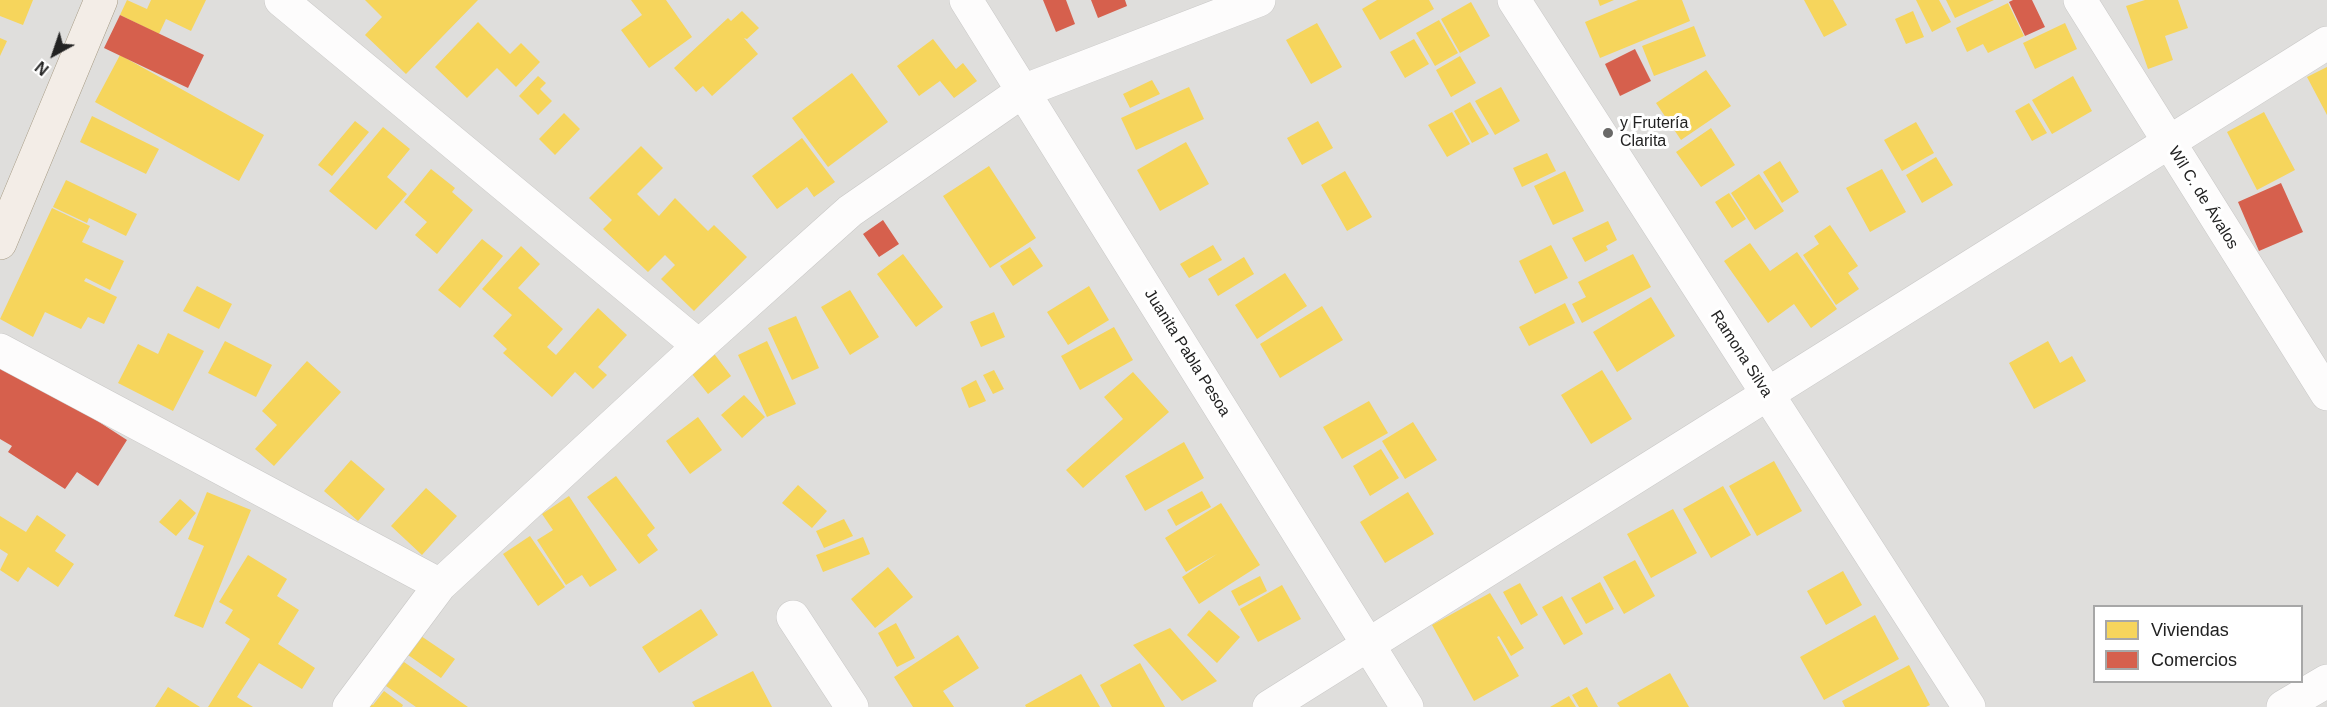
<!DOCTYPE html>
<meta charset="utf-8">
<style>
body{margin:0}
#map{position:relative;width:2327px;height:707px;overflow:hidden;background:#f0eeeb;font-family:Helvetica,sans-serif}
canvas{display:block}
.legend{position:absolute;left:2093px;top:605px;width:210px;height:78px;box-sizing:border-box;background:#fff;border:2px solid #a7a7a7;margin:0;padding:8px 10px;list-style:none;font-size:18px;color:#222}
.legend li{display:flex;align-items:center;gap:12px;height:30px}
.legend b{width:30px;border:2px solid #a7a7a7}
.north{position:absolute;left:24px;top:24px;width:60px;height:60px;-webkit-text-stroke:4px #fff;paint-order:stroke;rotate:220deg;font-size:16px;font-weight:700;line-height:24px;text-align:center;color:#222}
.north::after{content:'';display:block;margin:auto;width:21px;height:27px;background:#222;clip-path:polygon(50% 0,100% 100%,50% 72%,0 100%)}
</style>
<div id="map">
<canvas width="2327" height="707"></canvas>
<ul class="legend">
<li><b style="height:16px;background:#f6d55c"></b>Viviendas</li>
<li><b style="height:16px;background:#d6604d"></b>Comercios</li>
</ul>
<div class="north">N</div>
</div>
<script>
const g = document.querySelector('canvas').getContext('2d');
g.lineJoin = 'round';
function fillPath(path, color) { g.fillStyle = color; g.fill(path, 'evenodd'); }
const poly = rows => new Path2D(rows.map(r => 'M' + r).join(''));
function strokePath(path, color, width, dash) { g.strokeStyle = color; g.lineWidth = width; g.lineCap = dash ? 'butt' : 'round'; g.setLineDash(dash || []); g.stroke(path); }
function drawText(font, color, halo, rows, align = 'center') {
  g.font = font + ' Helvetica,sans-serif'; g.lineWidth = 6; g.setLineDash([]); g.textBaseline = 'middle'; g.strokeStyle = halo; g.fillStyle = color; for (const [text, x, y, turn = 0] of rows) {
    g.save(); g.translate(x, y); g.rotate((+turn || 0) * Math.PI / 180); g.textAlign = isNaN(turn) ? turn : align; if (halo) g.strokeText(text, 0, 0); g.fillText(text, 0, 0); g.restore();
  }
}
fillPath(poly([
 [0,0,2327,0,2327,707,0,707],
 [2094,606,2302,606,2302,682,2094,682]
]), '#dfdedc');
fillPath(poly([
 [0,0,33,0,23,25,0,16],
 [127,0,147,9,151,0,206,0,191,31,166,19,159,34,120,15],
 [365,0,478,0,406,74,365,35,382,17],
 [631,0,666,0,692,37,649,68,621,30,642,15],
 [1377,0,1429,0,1434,9,1380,40,1362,9],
 [1598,0,1614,0,1600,6],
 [1638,0,1682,0,1690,21,1600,58,1585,22],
 [1804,0,1833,0,1847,25,1824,37],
 [1916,0,1939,0,1951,22,1932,32],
 [1946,0,1994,0,1955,18],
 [2145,0,2178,0,2188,28,2165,36,2173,60,2148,69,2126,6],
 [1471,2,1490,36,1460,53,1441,19],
 [2008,3,2024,36,1988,53,1983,44,1967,52,1956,28],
 [742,11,759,28,747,39,744,38,758,54,712,96,703,86,696,92,674,68,728,18,731,21],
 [1913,11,1924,37,1906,44,1895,19],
 [1439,20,1458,53,1435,66,1416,33],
 [478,22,510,54,521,43,540,62,516,87,497,68,467,98,435,67],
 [1317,23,1342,67,1311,84,1286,40],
 [2065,23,2077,49,2035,69,2023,43],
 [1694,26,1706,56,1654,76,1642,46],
 [0,38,7,41,0,56],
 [933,39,956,69,963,63,977,81,954,98,940,81,919,96,897,66],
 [1414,39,1429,64,1405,78,1390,52],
 [120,55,264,135,239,181,95,102],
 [1460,56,1476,83,1451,97,1436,70],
 [2327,67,2327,115,2307,77],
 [1706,70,1731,106,1681,140,1656,103],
 [852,73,888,122,828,167,792,118],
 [538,76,546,83,540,89,552,101,538,115,519,96],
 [2073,76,2092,111,2052,134,2032,100],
 [1152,80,1160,94,1130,108,1123,94],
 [1189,87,1204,119,1136,150,1121,118],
 [1501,87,1520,121,1495,135,1475,101],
 [1470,102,1489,134,1472,143,1454,111],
 [2029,103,2047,133,2032,141,2015,111],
 [1452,112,1470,144,1447,157,1428,125],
 [2264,112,2295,170,2257,190,2227,132],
 [564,113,580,129,555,155,539,139],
 [92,116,159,149,146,174,80,142],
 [355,121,369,132,332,176,318,165],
 [1318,121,1333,148,1302,165,1287,138],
 [1916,122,1934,153,1902,171,1884,140],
 [383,127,410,149,387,177,407,194,376,230,329,191],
 [1711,128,1735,165,1701,187,1676,152],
 [802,138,835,182,814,197,807,187,777,209,752,176],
 [1186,142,1209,184,1160,211,1137,170],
 [641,146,663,168,637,194,659,216,675,198,708,231,714,225,747,257,694,311,661,279,675,265,665,255,648,272,603,229,612,220,589,198],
 [1547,153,1556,171,1522,187,1513,168],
 [1936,157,1953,185,1922,203,1906,175],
 [1780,161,1799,192,1782,203,1763,172],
 [989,166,1036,238,990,268,943,196],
 [431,169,455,188,452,192,473,210,437,254,415,235,427,222,404,202],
 [1882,169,1906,212,1870,232,1846,188],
 [1345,171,1372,217,1347,231,1321,185],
 [1565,171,1584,211,1553,225,1534,186],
 [1759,174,1784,211,1755,230,1731,193],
 [66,180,137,214,126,236,89,218,87,223,53,207],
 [1729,193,1746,219,1732,228,1715,202],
 [52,208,90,226,82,242,124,261,110,290,86,278,84,281,117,297,104,324,88,317,81,329,45,312,33,337,0,319],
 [1608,221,1617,240,1606,246,1608,250,1585,262,1572,238],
 [1830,225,1858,266,1848,273,1859,289,1836,305,1803,255,1819,244,1814,236],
 [482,239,503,256,460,308,438,290],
 [1750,243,1770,271,1797,252,1837,309,1811,328,1794,304,1768,323,1724,261],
 [1213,245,1222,260,1189,278,1180,264],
 [1551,245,1568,278,1535,294,1519,261],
 [521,246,540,264,518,288,563,329,547,347,556,355,598,308,627,335,598,367,607,375,593,389,575,372,552,397,503,353,507,349,493,336,512,315,482,289],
 [1030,247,1043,266,1013,286,1000,266],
 [903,254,943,307,916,327,877,274],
 [1633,254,1651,287,1582,323,1572,304,1586,297,1578,282],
 [1244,257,1254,274,1218,296,1208,279],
 [1285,273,1307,306,1257,339,1235,305],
 [197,286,232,304,219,329,183,311],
 [1089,286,1109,320,1068,345,1047,312],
 [850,290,879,337,850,355,821,307],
 [1651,297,1675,336,1617,372,1593,332],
 [1565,303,1575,323,1529,346,1519,327],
 [1322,306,1343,340,1280,378,1260,344],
 [994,312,1005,337,981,347,970,322],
 [796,316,819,368,792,380,768,328],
 [1114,327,1133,360,1080,390,1061,356],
 [168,333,204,351,173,411,118,383,138,344,158,354],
 [225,341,272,365,256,397,208,373],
 [767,341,796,404,767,417,738,355],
 [2048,341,2060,363,2072,356,2086,381,2034,409,2009,363],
 [712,351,731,376,708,394,688,369],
 [307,361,341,392,274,466,255,449,277,425,262,411],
 [994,370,1004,389,993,394,983,375],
 [1602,370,1632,419,1591,444,1561,395],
 [1133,372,1169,412,1083,488,1066,470,1123,419,1104,397],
 [976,380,986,401,969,408,961,388],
 [744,395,765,417,742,438,721,415],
 [1369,401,1388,433,1342,459,1323,427],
 [698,417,722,450,690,474,666,441],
 [1413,422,1437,460,1405,479,1382,441],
 [1184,442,1204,478,1145,511,1125,476],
 [1381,449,1399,478,1370,496,1353,466],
 [351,460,385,489,358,521,324,491],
 [1774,461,1802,511,1757,536,1729,486],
 [616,476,655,528,647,535,658,550,639,564,587,497],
 [798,485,827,511,812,528,782,503],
 [1723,486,1751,535,1711,558,1683,509],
 [426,488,457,516,422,555,391,526],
 [1202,491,1211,507,1176,526,1167,510],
 [207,492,251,510,203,628,174,616,204,546,188,539],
 [1408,492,1434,534,1385,563,1360,522],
 [569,496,617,570,590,587,582,575,566,585,537,540,553,530,542,514],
 [180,499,196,513,176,536,159,522],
 [1221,503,1260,565,1199,604,1182,577,1217,554,1186,572,1165,538],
 [1673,509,1697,553,1651,578,1627,534],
 [37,515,66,535,55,551,74,564,58,587,28,567,18,582,0,570,8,554,0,549,0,516,26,532],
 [844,519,853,536,824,548,816,531],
 [530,536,565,587,538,606,503,554],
 [863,537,870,554,823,572,816,555],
 [248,555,287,579,277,596,299,610,278,644,315,668,302,689,259,663,237,697,253,707,208,707,250,639,225,623,233,610,219,602],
 [1635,560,1655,596,1624,614,1603,577],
 [888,567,913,597,875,628,851,599],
 [1843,571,1862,605,1826,625,1807,591],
 [1260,576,1267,591,1239,606,1231,591],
 [1600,582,1614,609,1586,624,1571,598],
 [1520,583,1538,615,1521,625,1503,592],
 [1282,585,1301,619,1258,642,1240,609],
 [1490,593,1524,648,1511,656,1499,636,1497,637,1519,676,1474,701,1432,625],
 [1562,596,1583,634,1564,645,1542,607],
 [701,609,718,635,659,673,642,647],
 [1209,610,1240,637,1217,663,1187,635],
 [1875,615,1899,659,1824,700,1800,657],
 [896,623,915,658,897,667,878,633],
 [1170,628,1217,681,1182,701,1133,645],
 [958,635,979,668,943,691,954,707,913,707,894,677],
 [421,636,455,659,441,678,408,655],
 [404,662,468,707,416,707,386,686],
 [1140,663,1165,707,1112,707,1100,685],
 [1909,665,1930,705,1926,707,1845,707,1842,701],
 [753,671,772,707,695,707,692,702],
 [1670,673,1689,707,1620,707,1617,703],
 [1081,674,1100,707,1026,707,1025,705],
 [168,687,200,707,155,707],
 [1587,687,1598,707,1579,707,1572,695],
 [384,691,403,705,402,707,362,707,366,701,373,705],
 [1569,696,1576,707,1550,707]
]), '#f6d55c');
fillPath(poly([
 [1043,0,1066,0,1075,24,1056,32],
 [1091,0,1125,0,1127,6,1098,18],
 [2013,0,2032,0,2045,27,2025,36,2009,2],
 [120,15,204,55,188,88,104,48],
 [1635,49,1651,81,1620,96,1605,64],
 [2281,183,2303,232,2259,251,2238,202],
 [883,220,899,244,879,257,863,234],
 [0,358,127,440,98,486,77,472,65,489,8,452,12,446,0,439]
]), '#d6604d');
const minor = poly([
 [281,0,699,346],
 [966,0,1407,707],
 [1514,0,1969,707],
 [2080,0,2327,394],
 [0,350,440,585],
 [793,617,852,707],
 [349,707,440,585,699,346,850,211,1023,91,1259,0],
 [1269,707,2327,43],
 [2283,707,2327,681]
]);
const major = poly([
 [0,243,101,0]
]);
strokePath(minor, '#c9c8c7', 34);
strokePath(major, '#a79c86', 34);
strokePath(minor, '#fdfcfc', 33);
strokePath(major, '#f3ede7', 33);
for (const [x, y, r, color] of [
 [1608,133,6,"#6a6968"]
]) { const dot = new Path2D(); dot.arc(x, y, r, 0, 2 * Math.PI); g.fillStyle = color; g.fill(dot); strokePath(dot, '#fff', 2); }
drawText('16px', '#222', '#fff', [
 ["y Frutería",1620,124],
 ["Clarita",1620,142]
], 'left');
drawText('16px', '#222', '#fff', [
 ["Wil C. de Ávalos",2203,198,58],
 ["Juanita Pabla Pesoa",1187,353,58],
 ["Ramona Silva",1741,354,57]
]);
</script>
